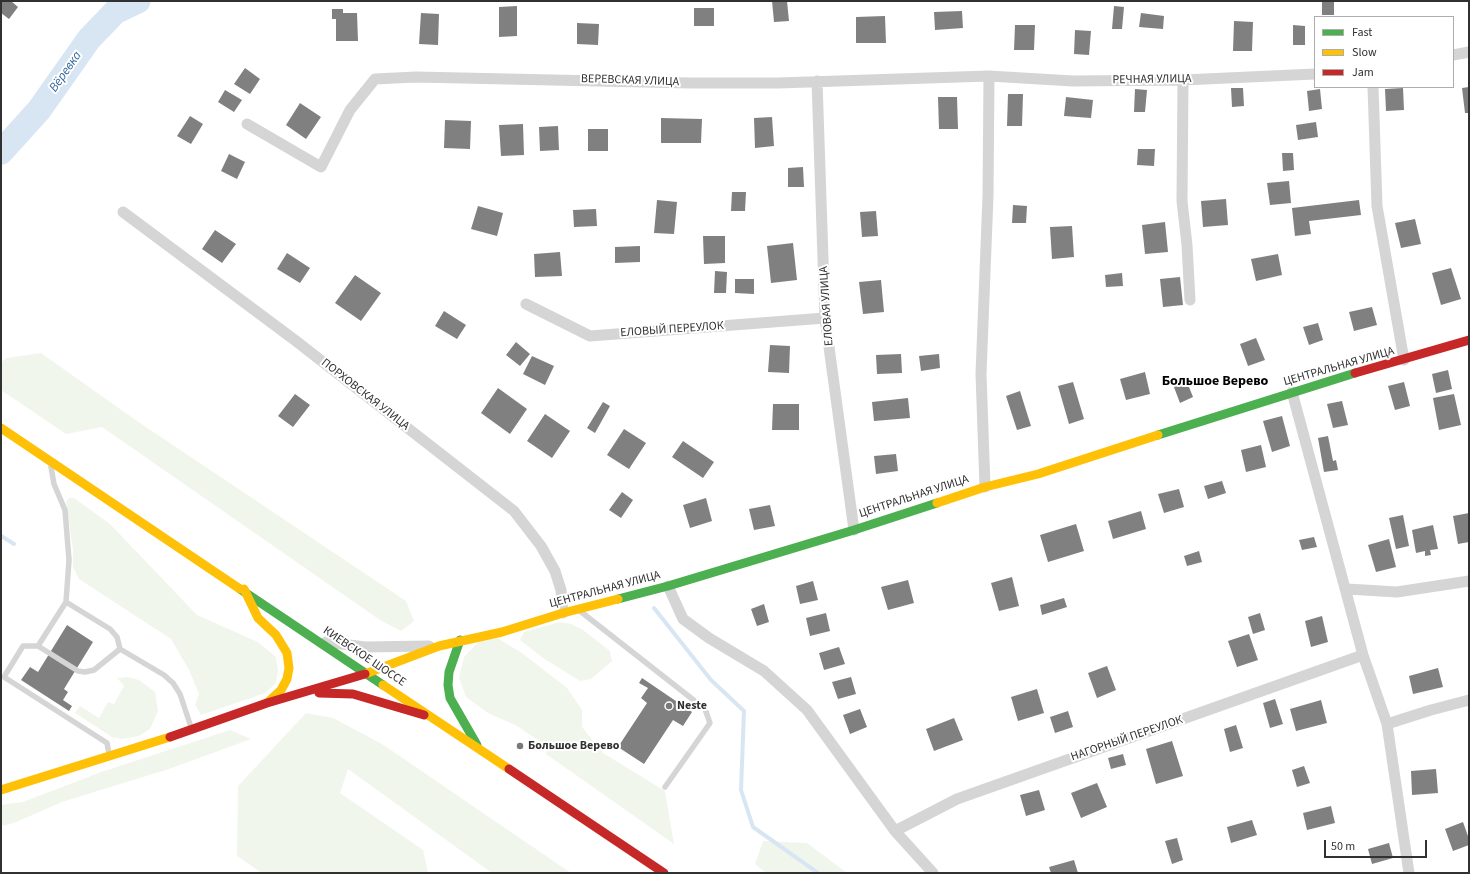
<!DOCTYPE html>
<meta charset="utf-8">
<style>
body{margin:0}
#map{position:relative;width:1470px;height:874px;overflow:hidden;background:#fff;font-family:"Source Sans 3",sans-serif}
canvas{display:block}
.frame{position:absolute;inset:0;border:2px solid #313131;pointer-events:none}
.legend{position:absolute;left:1314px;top:16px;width:140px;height:72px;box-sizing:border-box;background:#fff;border:1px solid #adadad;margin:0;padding:5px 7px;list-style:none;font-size:12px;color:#313131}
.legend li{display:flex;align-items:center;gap:8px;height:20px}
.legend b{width:20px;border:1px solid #adadad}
.scale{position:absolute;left:1324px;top:840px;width:103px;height:18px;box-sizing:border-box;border:2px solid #313131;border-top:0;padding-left:5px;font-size:12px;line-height:14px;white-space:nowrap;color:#313131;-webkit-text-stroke:3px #fff;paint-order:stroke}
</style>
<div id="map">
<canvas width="1470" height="874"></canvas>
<div class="frame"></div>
<ul class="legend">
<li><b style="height:5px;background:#4caf50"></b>Fast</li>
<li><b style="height:5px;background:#ffc107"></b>Slow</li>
<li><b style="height:5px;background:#c62828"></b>Jam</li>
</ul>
<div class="scale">50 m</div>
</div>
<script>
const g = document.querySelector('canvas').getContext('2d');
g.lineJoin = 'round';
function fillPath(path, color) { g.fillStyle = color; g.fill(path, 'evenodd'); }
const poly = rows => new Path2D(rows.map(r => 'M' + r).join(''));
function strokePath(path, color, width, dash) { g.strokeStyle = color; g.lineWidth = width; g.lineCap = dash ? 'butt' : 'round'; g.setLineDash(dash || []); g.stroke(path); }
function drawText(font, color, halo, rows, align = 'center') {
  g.font = font + ' "Source Sans 3",sans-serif'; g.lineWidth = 4; g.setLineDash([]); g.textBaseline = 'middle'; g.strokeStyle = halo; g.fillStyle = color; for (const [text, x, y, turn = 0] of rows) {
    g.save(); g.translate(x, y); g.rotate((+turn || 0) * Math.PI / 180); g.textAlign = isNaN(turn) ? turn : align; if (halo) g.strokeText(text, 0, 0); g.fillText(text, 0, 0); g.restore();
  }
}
fillPath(poly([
 [41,353,137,421,406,601,414,621,401,631,380,620,102,427,66,434,1,390,1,362,7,358],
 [69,498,74,498,110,524,197,615,258,642,276,657,278,670,276,683,265,693,201,715,195,705,199,694,189,670,171,639,79,579,73,567,73,550,66,502],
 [559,622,571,624,583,630,610,651,612,661,591,679,580,681,543,658,520,640,524,632],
 [497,638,522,653,567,688,582,710,582,727,603,753,665,791,674,844,546,754,548,747,517,726,488,713,466,697,459,678,464,657,480,640],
 [127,677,139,680,155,692,158,711,150,729,139,736,122,739,112,737,75,713,80,706,99,718,108,702,114,704,124,686,117,678],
 [306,713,333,718,382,744,571,873,492,873,348,769,340,793,423,850,428,873,262,873,237,856,238,786],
 [230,730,251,739,169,769,62,802,14,823,1,826,1,805,23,802,104,771],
 [763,841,807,843,847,873,766,873,755,864]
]), '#f1f6ec');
strokePath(poly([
 [1,536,14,544],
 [654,608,711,680,744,711,741,790,753,827,818,873]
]), '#d8e6f4', 4);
strokePath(poly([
 [1,152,39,110,89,39,115,12,138,1]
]), '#d8e6f4', 25);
fillPath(poly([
 [1,1,11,1,18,7,9,19,1,13],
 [772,1,787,1,789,21,774,22],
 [1322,1,1334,1,1334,15,1322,15],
 [517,6,517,36,499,37,499,7],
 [1114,6,1124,7,1122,29,1112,29],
 [694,8,714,8,714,26,694,26],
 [332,9,343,9,343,13,357,13,358,41,336,41,336,19,332,19],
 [962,11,963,28,935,30,934,12],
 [421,13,439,14,438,45,419,44],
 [1141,13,1164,16,1163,29,1139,27],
 [885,16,886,43,856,43,856,17],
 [1234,21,1253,22,1252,51,1233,51],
 [577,23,599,24,598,45,577,44],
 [1015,25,1035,25,1034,50,1014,50],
 [1293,25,1305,26,1305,45,1293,45],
 [1075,30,1091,31,1089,55,1074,54],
 [245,68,260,79,250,94,234,84],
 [1469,87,1469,113,1465,113,1462,88],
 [1231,88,1243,88,1244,106,1232,107],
 [1403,88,1404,110,1386,111,1385,89],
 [1135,89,1147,90,1145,112,1134,112],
 [1320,89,1322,109,1309,111,1307,91],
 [225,90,242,100,234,112,218,102],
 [1008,94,1023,94,1022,126,1007,126],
 [938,97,957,97,958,129,939,129],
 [1066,97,1093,100,1091,118,1064,116],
 [300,103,321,117,306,139,286,125],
 [190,116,203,124,191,144,177,136],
 [772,117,774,146,755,148,754,118],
 [661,118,702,119,701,143,661,143],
 [445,120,471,121,470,149,444,148],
 [1316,122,1318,137,1298,140,1296,125],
 [523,124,524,155,501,156,499,125],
 [558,126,559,150,540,151,539,127],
 [588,129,608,129,608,151,588,151],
 [1138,149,1155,149,1154,166,1137,165],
 [1282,153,1293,153,1294,170,1283,171],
 [229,154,245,162,237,179,221,171],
 [803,167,804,187,788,187,788,168],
 [1289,181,1291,203,1270,205,1267,183],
 [732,192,746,192,745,211,731,211],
 [1226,199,1228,225,1203,227,1201,201],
 [657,200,677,202,674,234,654,233],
 [1359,200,1361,215,1309,221,1311,234,1295,236,1292,208],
 [1013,205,1027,206,1026,223,1012,223],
 [478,206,503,213,497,236,471,229],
 [596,209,597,226,574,227,573,210],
 [876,211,878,236,862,237,860,212],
 [1415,219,1421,244,1401,248,1395,223],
 [1165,222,1168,252,1145,254,1142,225],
 [1072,226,1074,257,1052,259,1050,227],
 [215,230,236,244,222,263,202,249],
 [703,236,725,236,725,263,704,264],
 [793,243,797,280,771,283,767,246],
 [640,246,640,262,615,263,615,247],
 [560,252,562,276,535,277,534,254],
 [287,253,310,268,300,283,277,269],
 [1278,254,1282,275,1256,281,1251,259],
 [1451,268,1461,299,1441,305,1432,273],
 [715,271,727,272,726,293,714,293],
 [1122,273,1123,286,1106,287,1105,275],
 [355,275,381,293,361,321,335,303],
 [1180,277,1183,305,1163,307,1160,279],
 [735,279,754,279,754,294,735,293],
 [881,280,884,312,863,314,859,282],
 [1372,307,1377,325,1354,331,1349,312],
 [444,311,466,325,457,339,435,326],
 [1318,323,1323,340,1309,345,1303,327],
 [1256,338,1265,360,1248,366,1240,344],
 [516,342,530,354,520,366,506,355],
 [770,345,790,346,789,373,768,372],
 [901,354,902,373,877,374,876,355],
 [939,354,940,368,921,371,919,356],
 [532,356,554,366,545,385,523,374],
 [1448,370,1452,389,1436,393,1432,374],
 [1145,372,1150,394,1126,400,1120,379],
 [1185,377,1193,397,1180,403,1172,382],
 [1073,382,1084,419,1069,424,1058,386],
 [1404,382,1410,406,1395,410,1388,386],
 [498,388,527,409,510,434,481,413],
 [1020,391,1031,426,1017,430,1006,396],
 [295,394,310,405,293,427,278,416],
 [1454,394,1461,425,1439,430,1433,398],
 [908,398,910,418,874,421,872,402],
 [1342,401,1348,425,1333,428,1327,404],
 [603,402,610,406,595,433,587,428],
 [773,404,799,404,799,430,772,430],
 [545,414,570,431,552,458,527,441],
 [1282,416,1290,446,1272,452,1263,421],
 [624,429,646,443,629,469,607,455],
 [1328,436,1333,461,1336,460,1338,470,1324,472,1318,438],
 [683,441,714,462,703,478,672,457],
 [1261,445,1266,467,1246,472,1241,450],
 [896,454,898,471,876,474,874,456],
 [1222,481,1226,493,1208,499,1204,486],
 [1179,489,1184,507,1164,513,1158,494],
 [622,492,633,500,621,518,609,510],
 [706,498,712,521,690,528,683,505],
 [770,505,775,526,754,530,749,509],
 [1141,511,1146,529,1113,539,1108,521],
 [1469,513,1469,542,1458,544,1453,516],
 [1403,515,1409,546,1396,549,1389,518],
 [1076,524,1084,551,1048,562,1040,535],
 [1433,525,1438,549,1430,550,1431,555,1425,556,1425,551,1416,553,1412,530],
 [1314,537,1317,547,1302,550,1299,540],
 [1389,539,1396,567,1376,572,1368,545],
 [1199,551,1202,562,1187,566,1184,556],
 [1012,577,1019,606,999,611,991,583],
 [908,580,914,603,888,610,881,587],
 [813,581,818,600,800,604,796,586],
 [1064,598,1067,607,1042,615,1040,605],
 [764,604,769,622,757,626,751,609],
 [826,613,830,631,810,636,806,618],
 [1260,613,1265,630,1253,634,1248,617],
 [1322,616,1328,642,1311,647,1305,621],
 [67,625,93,642,64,689,68,692,63,700,72,706,69,711,21,680,30,667,38,672],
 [1249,634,1258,660,1237,667,1228,641],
 [839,647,845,664,824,670,819,653],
 [1107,666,1116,690,1097,698,1088,673],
 [1438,668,1443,687,1413,694,1409,676],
 [851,677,856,694,838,699,832,682],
 [642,678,692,712,683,726,673,720,644,764,618,747,647,703,641,698,648,688,639,683],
 [1037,689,1044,713,1018,721,1011,697],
 [1275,699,1283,724,1270,728,1263,703],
 [1321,700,1327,723,1296,731,1290,709],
 [860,709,867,727,850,734,843,715],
 [1068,711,1073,727,1055,733,1050,717],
 [954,718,963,740,934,751,926,729],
 [1236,725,1243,748,1230,752,1224,729],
 [1172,741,1183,776,1156,784,1146,749],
 [1123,754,1126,765,1111,769,1108,758],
 [1304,766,1310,783,1297,787,1292,770],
 [1436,769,1438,793,1412,795,1411,771],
 [1097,783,1107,807,1081,818,1071,793],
 [1039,790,1045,810,1026,816,1020,795],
 [1331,806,1335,823,1307,830,1303,813],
 [1252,820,1257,835,1231,843,1227,827],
 [1463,822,1469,839,1469,845,1453,851,1445,829],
 [1177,838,1183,860,1172,864,1165,841],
 [1389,843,1393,858,1372,864,1368,849],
 [1074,860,1078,873,1051,873,1049,867]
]), '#808080');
strokePath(poly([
 [66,602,110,629,117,637,120,649],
 [580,611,705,709,710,723,665,787],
 [38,646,66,602,69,560,65,510,54,484,51,467],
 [109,754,107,743,4,677,23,646,38,646,78,671,85,672,94,670,120,649,164,675,173,683,180,694,191,727]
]), '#d5d5d5', 5.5);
strokePath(poly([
 [1453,55,1469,52],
 [1183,80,1182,201,1187,245,1190,300],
 [817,81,825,318,854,530],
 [1373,87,1377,206,1404,360],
 [247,124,321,167,350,110,375,79,416,77,690,83,778,83,989,76,1073,81,1183,80,1315,74],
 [123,212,296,341,514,511,541,546,555,571,561,590,563,613],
 [526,304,590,336,825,318],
 [1292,392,1363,655,1387,724,1409,873],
 [985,487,981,374,988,196,989,76],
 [668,586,683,619,709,638,764,671,807,710,895,831,933,873],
 [1347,589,1397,592,1469,581],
 [326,642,365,647,429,646],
 [1387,724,1431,710,1469,700],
 [895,831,957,799,1363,655]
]), '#d5d5d5', 11);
strokePath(poly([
 [1158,435,1355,373],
 [240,589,383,685],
 [618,599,668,586,854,530,937,503],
 [460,640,449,672,448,685,450,698,477,745]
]), '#4caf50', 9);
strokePath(poly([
 [1,428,240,589],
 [937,503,985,487,1038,474,1158,435],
 [244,589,258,618,276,635,287,653,289,668,287,679,281,690,268,702],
 [365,674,439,646,502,632,563,613,618,599],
 [383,685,509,769],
 [1,790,170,737]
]), '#ffc107', 9);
strokePath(poly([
 [1355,373,1469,340],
 [319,693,353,694,424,715],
 [170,737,267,703,365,674],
 [509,769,664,873]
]), '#c62828', 9);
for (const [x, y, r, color] of [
 [669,706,4,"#797979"],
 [520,746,4,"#797979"]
]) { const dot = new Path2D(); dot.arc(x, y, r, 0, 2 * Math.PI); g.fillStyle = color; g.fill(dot); strokePath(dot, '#fff', 1.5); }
drawText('12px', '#313131', '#fff', [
 ["РЕЧНАЯ УЛИЦА",1152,80,-1],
 ["ВЕРЕВСКАЯ УЛИЦА",630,81,2],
 ["ЕЛОВАЯ УЛИЦА",827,306,-94],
 ["ЕЛОВЫЙ ПЕРЕУЛОК",672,330,-4],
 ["ЦЕНТРАЛЬНАЯ УЛИЦА",1339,367,-16],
 ["ПОРХОВСКАЯ УЛИЦА",365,395,38],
 ["ЦЕНТРАЛЬНАЯ УЛИЦА",914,497,-18],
 ["ЦЕНТРАЛЬНАЯ УЛИЦА",605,590,-15],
 ["КИЕВСКОЕ ШОССЕ",364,657,34],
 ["НАГОРНЫЙ ПЕРЕУЛОК",1127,739,-19]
]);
drawText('bold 12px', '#313131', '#fff', [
 ["Neste",677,706],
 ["Большое Верево",528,746]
], 'left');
drawText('italic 13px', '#36689c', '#fff', [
 ["Вёревка",66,72,-55]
]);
drawText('bold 14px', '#000', '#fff', [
 ["Большое Верево",1215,382]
]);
</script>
